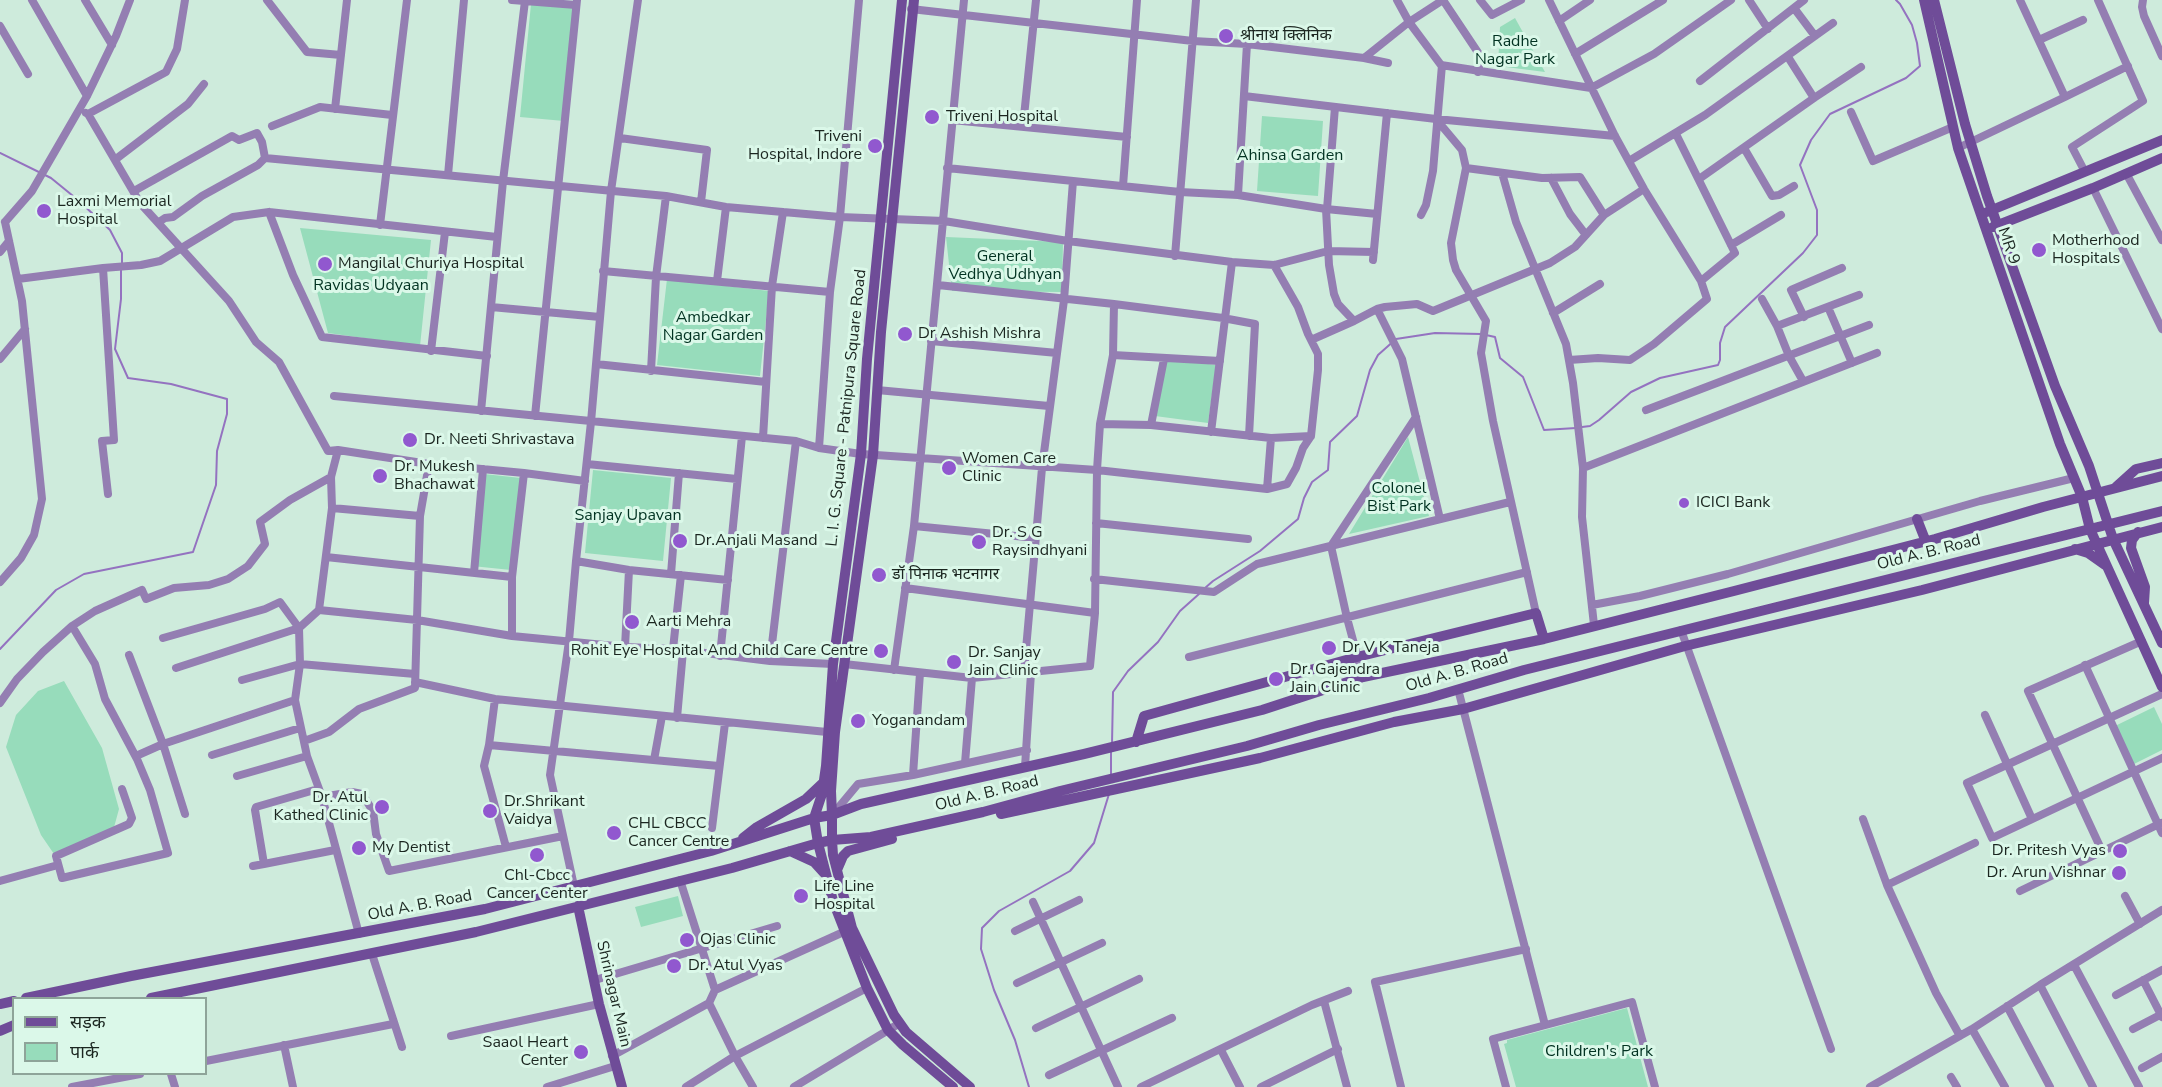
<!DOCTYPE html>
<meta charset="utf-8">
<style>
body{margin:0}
#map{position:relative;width:2162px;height:1087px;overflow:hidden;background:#ceebdc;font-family:"Nunito Sans","Noto Sans Devanagari",sans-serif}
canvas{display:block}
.legend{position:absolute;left:12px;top:997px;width:195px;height:78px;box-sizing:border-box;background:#dbf8e9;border:2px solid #8ea499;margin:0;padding:8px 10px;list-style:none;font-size:18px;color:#1b2620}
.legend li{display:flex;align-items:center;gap:12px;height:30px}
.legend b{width:30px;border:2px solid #8ea499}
</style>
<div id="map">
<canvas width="2162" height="1087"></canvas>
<ul class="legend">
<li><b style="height:8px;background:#6f4c98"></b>सड़क</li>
<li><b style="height:16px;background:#97dcbb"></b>पार्क</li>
</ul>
</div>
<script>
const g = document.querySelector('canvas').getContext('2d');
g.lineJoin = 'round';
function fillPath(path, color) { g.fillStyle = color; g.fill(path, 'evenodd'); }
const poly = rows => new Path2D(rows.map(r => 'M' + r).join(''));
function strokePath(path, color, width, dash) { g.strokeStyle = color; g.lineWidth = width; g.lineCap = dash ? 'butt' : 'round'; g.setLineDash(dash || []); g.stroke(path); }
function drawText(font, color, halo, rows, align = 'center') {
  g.font = font + ' "Nunito Sans","Noto Sans Devanagari",sans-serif'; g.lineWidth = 6; g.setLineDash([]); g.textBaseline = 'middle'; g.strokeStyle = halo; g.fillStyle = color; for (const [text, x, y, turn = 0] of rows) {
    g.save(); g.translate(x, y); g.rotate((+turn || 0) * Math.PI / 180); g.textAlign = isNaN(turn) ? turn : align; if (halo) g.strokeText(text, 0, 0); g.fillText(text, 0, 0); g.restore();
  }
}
fillPath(poly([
 [531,4,574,8,564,121,520,117],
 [1515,18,1545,72,1498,66,1500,27],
 [1262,116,1323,121,1318,196,1257,191],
 [300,228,431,240,420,346,328,333],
 [946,237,1063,242,1062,292,952,291],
 [667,279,769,291,760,376,657,365],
 [1163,358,1216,365,1208,423,1155,416],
 [1408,437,1429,516,1349,534],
 [593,470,671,478,663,561,585,553],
 [484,474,521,478,511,570,472,566],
 [64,681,102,748,119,809,113,831,54,854,41,835,6,747,16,715,38,691],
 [2154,707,2162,724,2162,750,2134,764,2115,726],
 [678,896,683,916,641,927,635,907],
 [1627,1008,1648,1087,1516,1087,1504,1044,1507,1043,1507,1040]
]), '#97dcbb');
strokePath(poly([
 [0,153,51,178,78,200,110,230,122,253,122,263],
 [1486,335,1495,337,1500,358,1523,377,1544,430,1576,428],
 [1582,427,1590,426,1599,420,1631,392,1660,378,1718,365,1720,360,1720,343,1725,327,1803,253,1817,235,1817,210,1800,165,1811,140,1830,114,1906,78,1920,66,1917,43,1912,25,1900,4,1896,0],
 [1205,588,1213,581,1260,551,1298,519,1304,498,1312,482,1328,470,1330,442,1357,416,1370,370,1378,355,1396,339,1435,333,1481,334],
 [0,649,56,590,84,574,193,552,216,485,217,451,227,414,227,399,171,384,128,378,115,349,121,299,121,269],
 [1112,744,1113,692,1128,671,1158,642,1180,611,1199,594],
 [1111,774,1111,750],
 [1029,1087,1015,1040,994,990,981,949,982,928,999,911,1070,871,1094,843,1109,794]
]), '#9472c0', 2);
strokePath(poly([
 [32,0,87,96],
 [85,0,112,45],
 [267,0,307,52,341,55],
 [512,0,576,5],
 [1397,0,1409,22,1441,65,1591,88,1654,54,1731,0],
 [1443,0,1481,57,1478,72],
 [1480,0,1492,15,1521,0],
 [1549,0,1615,136,1644,189,1701,281],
 [1749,0,1768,29],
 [2143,0,2142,7,2144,16,2162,56],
 [1794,8,1815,36],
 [911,9,1193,41,1247,44,1364,58,1409,22,1443,0],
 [1559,21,1590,0],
 [0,26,28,74],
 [2039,40,2083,20],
 [1575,54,1663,0],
 [1788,57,1814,98],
 [1364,58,1388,63],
 [1700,81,1804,0],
 [1244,96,1436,119,1615,136],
 [2065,97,2128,66],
 [335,109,347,0],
 [1851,112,1873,161,1953,127],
 [86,113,88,114,166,72,177,49,185,0],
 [88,114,140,203,229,301,256,342,279,362,328,451,338,450,429,464,524,473,585,481],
 [1436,119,1462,150,1466,168,1451,243,1453,260,1456,270,1486,321,1481,353,1493,421,1536,613],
 [952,120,1127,137],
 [272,126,320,107,392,115],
 [1023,126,1036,0],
 [620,138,707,150,701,202],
 [1744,148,1772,196,1779,195,1794,186],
 [1958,148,2065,97,2020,0],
 [265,158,666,196,726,207,840,217,944,221,1068,241,1232,262,1274,265,1328,251,1374,252],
 [116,159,188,104,204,84],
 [1629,161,1705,115,1833,23],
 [947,168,1180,192,1238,195,1326,209,1377,214],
 [1466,168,1542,178,1580,177,1604,215],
 [2085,172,2072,147,2143,101,2098,0],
 [1502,173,1516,222,1566,344,1573,383,1583,468,1582,517,1594,625],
 [2126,173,2162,240],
 [448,175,464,0],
 [1551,178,1570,214,1586,235],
 [1699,179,1814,98,1861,67],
 [1123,186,1137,0],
 [2093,188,2162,329],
 [134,191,232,136,239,140,257,133,262,142,265,158],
 [1238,195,1247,44],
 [1326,209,1329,265,1334,294,1338,304,1354,321,1377,309,1385,307,1417,304,1433,311,1550,263,1575,247,1604,215,1644,189],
 [1327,209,1335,107],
 [269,212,293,275,322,337,487,356],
 [1421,215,1426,205,1433,171,1442,65],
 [5,222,32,191,87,96,116,36,130,0],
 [159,222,165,218,173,217,202,196,258,165,265,158],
 [380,225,407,0],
 [1731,245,1781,215],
 [0,252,9,241],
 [1175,256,1196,0],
 [1373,260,1387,113],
 [103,268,141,265,160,261,233,217,269,212,497,237],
 [603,271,830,292],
 [18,279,103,268,114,440,102,441,108,494],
 [717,281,726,207],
 [938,285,1114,304,1223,318,1255,324,1249,436],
 [1762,299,1777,326,1789,356,1803,381],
 [491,307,600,317],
 [1828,307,1852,363],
 [1377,309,1402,359,1440,519],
 [1553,313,1600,284],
 [1804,317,1791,290,1842,268],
 [1777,326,1859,295],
 [1311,340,1354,321],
 [931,341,1057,353],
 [431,351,445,232],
 [1113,355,1220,361],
 [0,359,25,329],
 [1569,360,1598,358,1630,360,1654,344,1707,299,1701,281,1735,253,1676,134],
 [596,364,766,382],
 [651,371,656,277,666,196],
 [877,390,1049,406],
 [334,396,796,441,819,448,861,454,1097,470,1267,489,1287,484,1296,468,1303,448,1311,436,1318,370,1318,354,1308,334,1298,307,1274,265],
 [1646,410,1869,325],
 [481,411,503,181,525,1],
 [535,416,577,0],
 [1100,424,1151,425,1271,438,1311,436],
 [1151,425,1164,359],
 [1211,432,1232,262],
 [763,438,772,286,783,212],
 [819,448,830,292,840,217,859,0],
 [338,450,331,477,332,508,319,610,299,628,300,664,295,700,307,756,322,797,359,934],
 [587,464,737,479],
 [1583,468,1877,353],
 [1267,489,1271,438],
 [332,508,420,516],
 [1096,523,1248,539],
 [914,526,1036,538],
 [326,557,512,577],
 [576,561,629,570,728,580],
 [474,573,483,469],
 [671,574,679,473],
 [1094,579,1214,592,1257,564,1510,502],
 [0,582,21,558,34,535,42,499,22,301,5,222],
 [905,588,1095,613],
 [1592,605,1640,596,1728,574,1980,501,2074,478],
 [319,610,417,620,512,636,625,647,673,649,770,661,833,664],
 [72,626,95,664,105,699,137,759,150,790,168,853,62,878,56,856,129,824,132,818,122,789],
 [1681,630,1831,1049],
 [512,636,512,577,524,473],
 [163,638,265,609,280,602,299,628,176,668],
 [625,647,629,570],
 [673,649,681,575],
 [129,655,163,744,185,814],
 [720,656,742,436],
 [1189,657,1527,572],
 [770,661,796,441],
 [844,664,972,678,1090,666,1095,613,1097,470,1100,424,1113,355,1114,304],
 [2085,665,2162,833],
 [894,670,914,526,964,0],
 [1024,672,1042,468,1064,300,1073,181],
 [1363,677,1347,618,1331,546,1416,417],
 [242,680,300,664,415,674],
 [415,682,495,699,827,732],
 [1458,689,1545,1025],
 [2162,694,1967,783,1992,838,2162,758],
 [495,699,489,745,484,766,506,847],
 [0,703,17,679,43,652,72,626,95,611,142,590,146,599,174,588,209,585,228,579,248,566,265,544,260,522,290,500,331,477],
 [1985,715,2032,819],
 [677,718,683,651],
 [304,741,329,732,359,709,415,688,420,516,429,464],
 [489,745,719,766],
 [212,755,300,728],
 [136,756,163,744,295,700],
 [654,760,662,716],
 [965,763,972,678],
 [1025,767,1031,673],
 [913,775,920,673],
 [237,776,307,756],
 [322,797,352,792,362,794,373,811,376,834,389,871,563,836],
 [833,814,858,784,913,775,1027,750],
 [1863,819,1887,885,1936,993,1960,1036],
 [712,828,725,723],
 [2102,851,2028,691,2142,641],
 [264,864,335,850],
 [253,866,264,864,255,810,256,807,318,789],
 [680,880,715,990,709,1003,735,1056,753,1087],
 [0,881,58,865],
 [1887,885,1975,843],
 [574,886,550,775,569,641,576,561,591,422,611,191,638,0],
 [2020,891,2161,823],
 [2125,896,2140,924],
 [1033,902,1118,1087],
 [1015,931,1079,900],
 [372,954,402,1047],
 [2074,965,2139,1087],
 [595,980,777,926],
 [2143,980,2162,1017],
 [1017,983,1102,943],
 [2040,985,2093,1087],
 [715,990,848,930],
 [2116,995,2162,970],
 [1324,1001,1347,1087],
 [2007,1006,2050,1087],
 [1036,1028,1139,979],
 [1972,1029,2005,1087],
 [2133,1029,2160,1015],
 [451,1036,599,1004],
 [284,1045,293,1087],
 [1221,1050,1240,1087],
 [612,1056,709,1003],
 [206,1061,393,1024],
 [2142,1068,2162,1057],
 [171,1074,175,1087],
 [1049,1075,1172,1018],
 [1951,1077,1957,1087],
 [72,1087,140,1074],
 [547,1087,615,1066],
 [686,1087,735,1056,867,988],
 [794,1087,900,1023],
 [1141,1087,1312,1005,1348,991],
 [1261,1087,1338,1049],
 [1401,1087,1375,982,1526,949],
 [1506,1087,1493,1039,1632,1002,1655,1087],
 [1870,1087,1972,1029,2040,985,2162,910]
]), '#947eb2', 8);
strokePath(poly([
 [914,0,881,332,873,455,835,732,831,791,832,815,861,804,1084,754,1262,710,1363,677,1544,639,1734,591,1935,539,2043,507,2162,476],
 [1924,0,1958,148,2060,444,2082,497,2090,529,2162,687],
 [1934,0,1965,124,1987,196,2055,386,2089,466,2113,539,2162,643],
 [1987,212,2162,140],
 [1993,227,2093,188,2162,158],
 [2116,487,2136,469,2162,463],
 [1917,519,1926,542],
 [2138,532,2132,540,2131,548,2145,587,2144,603],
 [2075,549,2088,553,2105,565],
 [1136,742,1144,716,1357,657,1536,613,1544,639],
 [1001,814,1260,758,1394,722,1463,709,1685,646,1922,590,2162,527],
 [743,838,757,827,806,799,823,783],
 [790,851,814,862,824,873],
 [837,870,843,856,848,851,892,839],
 [578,906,599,1004,622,1087],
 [26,998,131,976,485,909,711,851,814,818,822,794,826,766,833,664,861,454,867,359,902,0],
 [151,998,476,932,732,868,818,843,832,840,832,815,814,818,818,843,833,901,867,988,888,1030,903,1045,953,1087],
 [0,1004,14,1001],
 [0,1031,14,1025],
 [970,1087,906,1032,894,1015,852,928,833,855,832,840,871,837,983,812,1060,791,1247,746,1319,725,1429,698,1524,670,2162,511]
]), '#6f4c98', 10);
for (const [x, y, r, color] of [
 [1226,36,8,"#9158cf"],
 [932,117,8,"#9158cf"],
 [875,146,8,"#9158cf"],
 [44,211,8,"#9158cf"],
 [2039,250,8,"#9158cf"],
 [325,264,8,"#9158cf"],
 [905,334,8,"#9158cf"],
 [410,440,8,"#9158cf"],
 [949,468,8,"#9158cf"],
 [380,476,8,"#9158cf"],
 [1684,503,6,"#9158cf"],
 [680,541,8,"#9158cf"],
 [979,542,8,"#9158cf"],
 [879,575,8,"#9158cf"],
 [632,622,8,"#9158cf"],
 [1329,648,8,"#9158cf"],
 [881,651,8,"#9158cf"],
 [954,662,8,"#9158cf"],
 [1276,679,8,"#9158cf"],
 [858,721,8,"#9158cf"],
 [382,807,8,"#9158cf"],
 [490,811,8,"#9158cf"],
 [614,833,8,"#9158cf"],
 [359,848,8,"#9158cf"],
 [2120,851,8,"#9158cf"],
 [537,855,8,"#9158cf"],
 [2119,873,8,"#9158cf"],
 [801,896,8,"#9158cf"],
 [687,940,8,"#9158cf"],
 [674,966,8,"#9158cf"],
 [581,1052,8,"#9158cf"]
]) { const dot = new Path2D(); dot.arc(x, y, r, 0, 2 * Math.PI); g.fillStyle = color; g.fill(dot); strokePath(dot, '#dbf8e9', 2); }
drawText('16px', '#1b2620', '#dbf8e9', [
 ["श्रीनाथ क्लिनिक",1240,36],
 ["Triveni Hospital",946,117],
 ["Triveni",862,137,"right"],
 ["Hospital, Indore",862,155,"right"],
 ["Laxmi Memorial",57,202],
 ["Hospital",57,220],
 ["Motherhood",2052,241],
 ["Hospitals",2052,259],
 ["Mangilal Churiya Hospital",338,264],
 ["Dr Ashish Mishra",918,334],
 ["Dr. Neeti Shrivastava",424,440],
 ["Women Care",962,459],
 ["Clinic",962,477],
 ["Dr. Mukesh",394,467],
 ["Bhachawat",394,485],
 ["ICICI Bank",1696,503],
 ["Dr. S G",992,533],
 ["Raysindhyani",992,551],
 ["Dr.Anjali Masand",694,541],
 ["डॉ पिनाक भटनागर",892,575],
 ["Aarti Mehra",646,622],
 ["Dr V K Taneja",1342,648],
 ["Rohit Eye Hospital And Child Care Centre",868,651,"right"],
 ["Dr. Sanjay",968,653],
 ["Jain Clinic",968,671],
 ["Dr. Gajendra",1290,670],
 ["Jain Clinic",1290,688],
 ["Yoganandam",872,721],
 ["Dr. Atul",368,798,"right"],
 ["Kathed Clinic",368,816,"right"],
 ["Dr.Shrikant",504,802],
 ["Vaidya",504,820],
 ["CHL CBCC",628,824],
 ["Cancer Centre",628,842],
 ["My Dentist",372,848],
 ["Dr. Pritesh Vyas",2106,851,"right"],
 ["Dr. Arun Vishnar",2106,873,"right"],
 ["Chl-Cbcc",537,876,"center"],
 ["Cancer Center",537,894,"center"],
 ["Life Line",814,887],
 ["Hospital",814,905],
 ["Ojas Clinic",700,940],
 ["Dr. Atul Vyas",688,966],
 ["Saaol Heart",568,1043,"right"],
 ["Center",568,1061,"right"]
], 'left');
drawText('16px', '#013221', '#dbf8e9', [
 ["Radhe",1515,42],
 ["Nagar Park",1515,60],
 ["Ahinsa Garden",1290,156],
 ["General",1005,257],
 ["Vedhya Udhyan",1005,275],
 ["Ravidas Udyaan",371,286],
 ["Ambedkar",713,318],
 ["Nagar Garden",713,336],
 ["Colonel",1399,489],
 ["Bist Park",1399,507],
 ["Sanjay Upavan",628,516],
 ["Children's Park",1599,1052]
]);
drawText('16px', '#1b2620', '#dbf8e9', [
 ["MR 9",2008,246,71],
 ["L. I. G. Square - Patnipura Square Road",847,408,-84],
 ["Old A. B. Road",1929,553,-14],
 ["Old A. B. Road",1457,673,-16],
 ["Old A. B. Road",987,794,-14],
 ["Old A. B. Road",420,906,-11],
 ["Shrinagar Main",613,994,77]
]);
</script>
